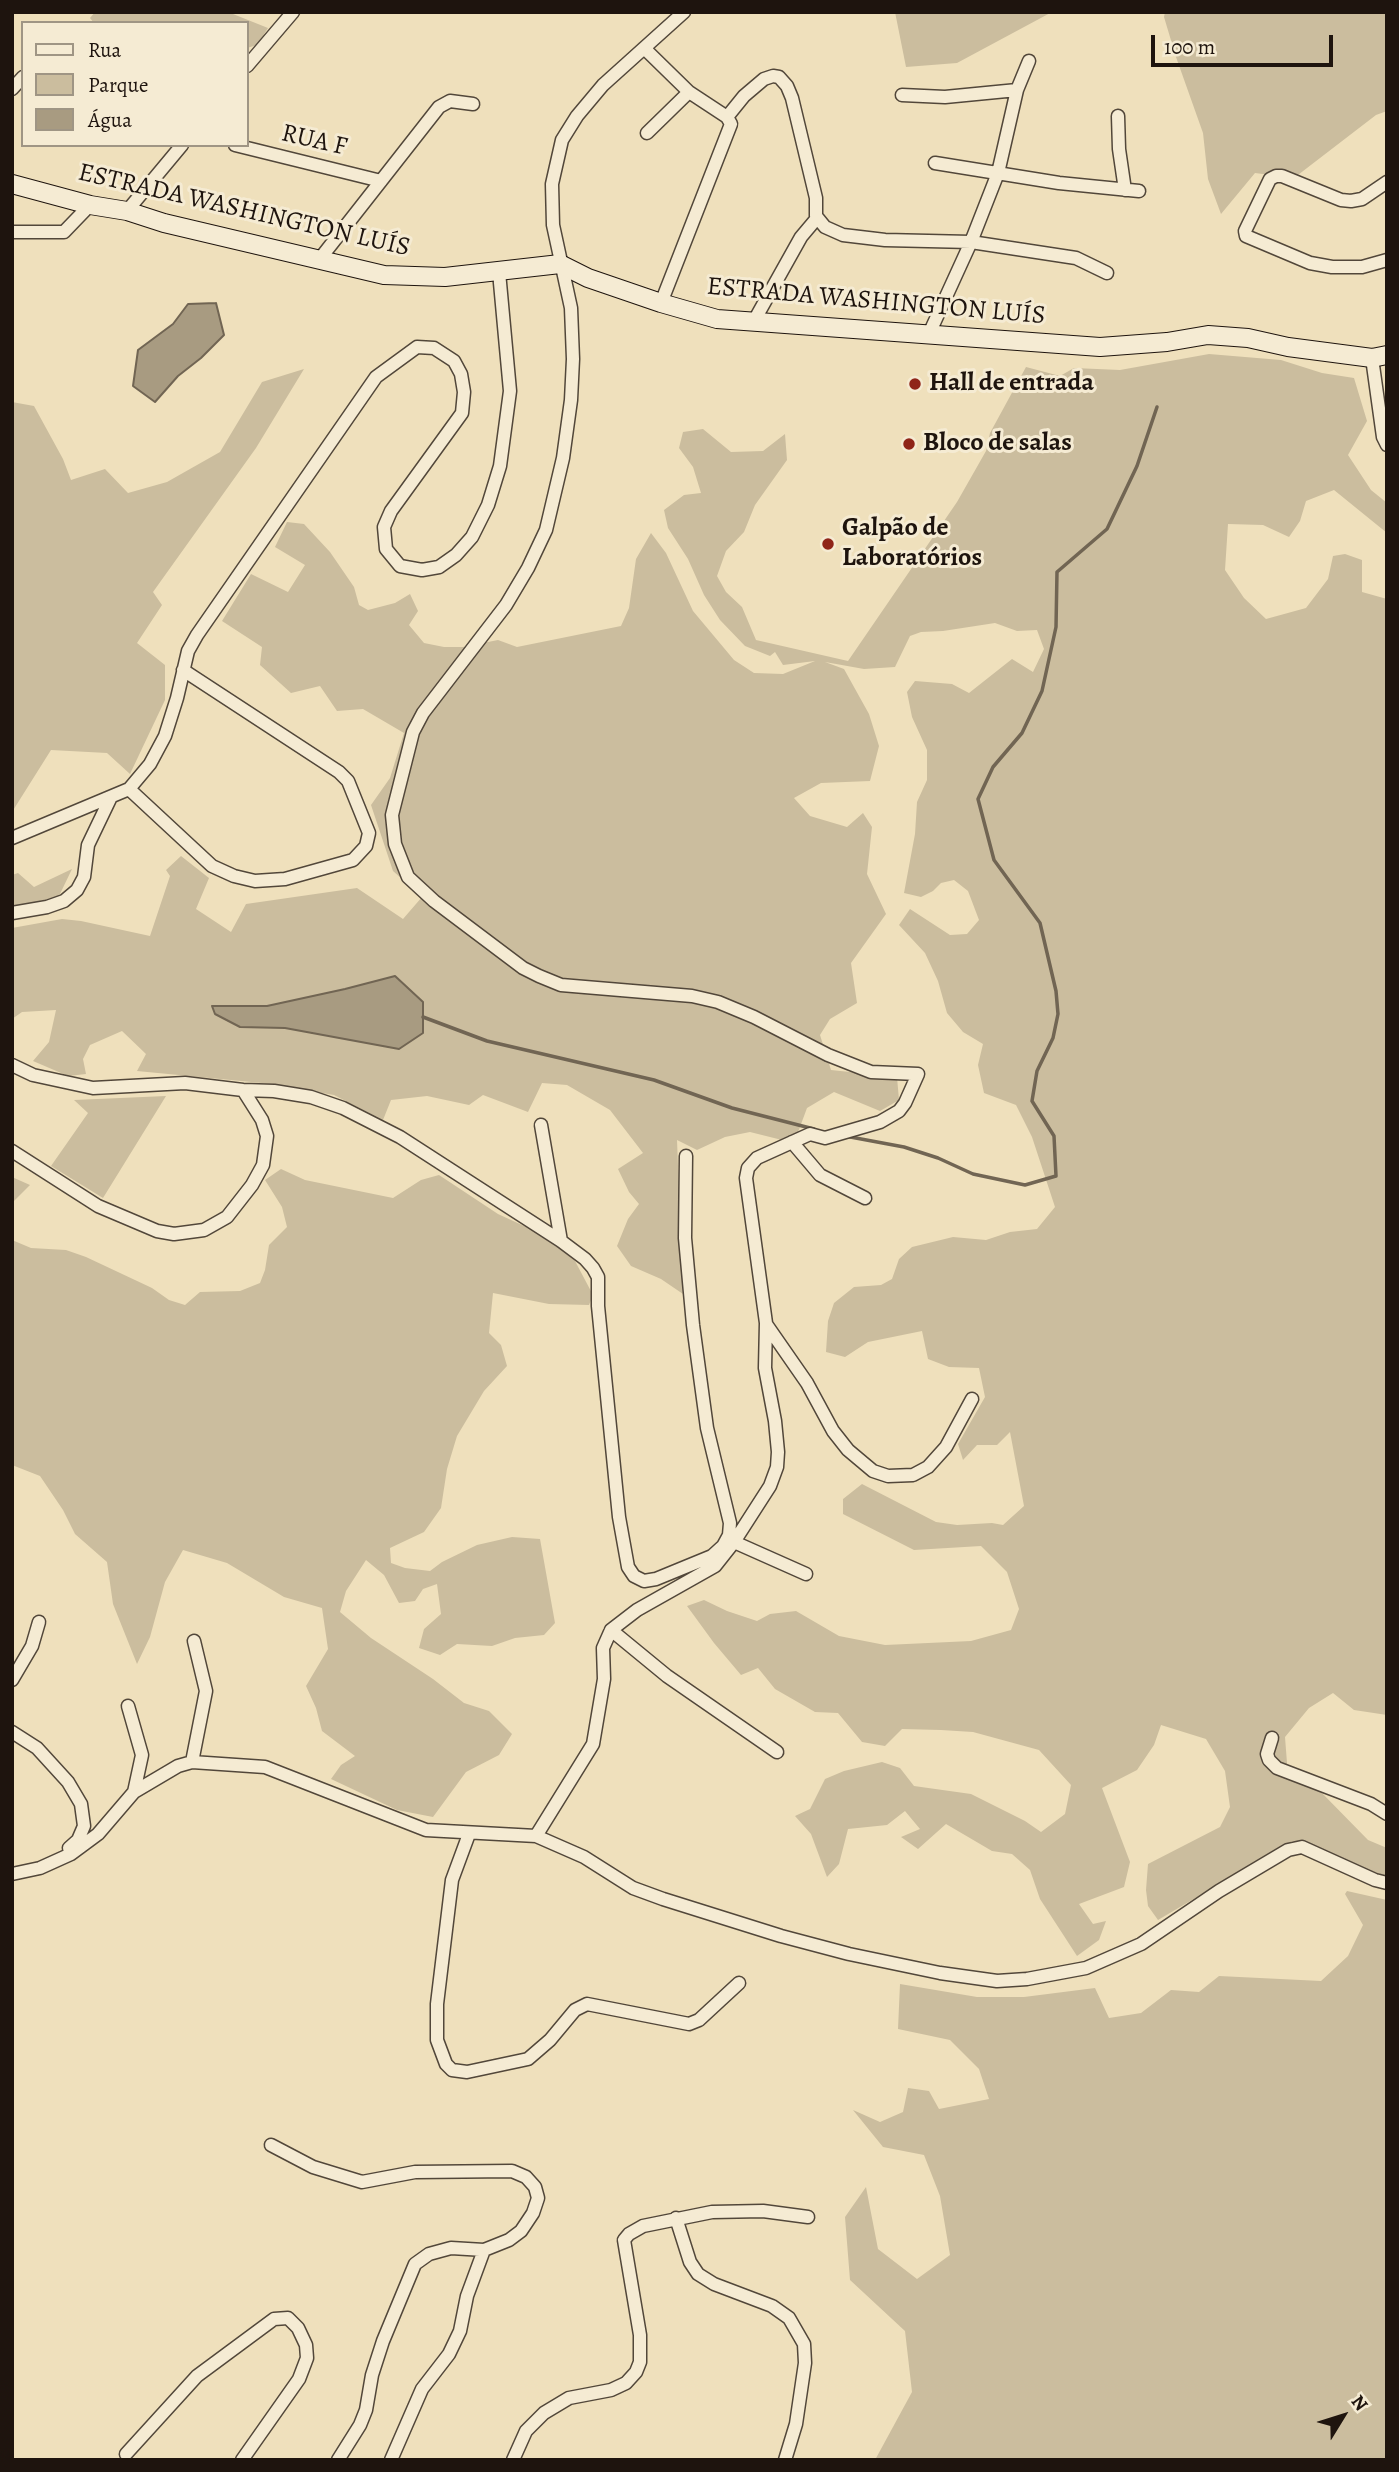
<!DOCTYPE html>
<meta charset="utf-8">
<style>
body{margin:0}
#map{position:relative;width:1399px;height:2472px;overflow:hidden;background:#efe0bc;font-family:Alegreya,serif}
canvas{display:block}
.frame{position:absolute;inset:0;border:14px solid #1e140e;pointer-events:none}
.legend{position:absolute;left:21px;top:21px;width:228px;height:126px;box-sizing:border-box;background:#f5ebd3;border:2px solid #9f9584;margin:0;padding:9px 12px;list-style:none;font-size:21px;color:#1e140e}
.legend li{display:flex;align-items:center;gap:14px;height:35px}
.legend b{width:35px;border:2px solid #9f9584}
.north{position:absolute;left:1308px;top:2381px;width:70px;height:70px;-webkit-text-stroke:5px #f5ebd3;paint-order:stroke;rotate:52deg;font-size:19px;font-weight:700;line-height:28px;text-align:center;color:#1e140e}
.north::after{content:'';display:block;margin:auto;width:24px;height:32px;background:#1e140e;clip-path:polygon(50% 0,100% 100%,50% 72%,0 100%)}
.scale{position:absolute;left:1151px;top:35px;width:182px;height:32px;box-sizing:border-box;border:4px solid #1e140e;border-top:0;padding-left:9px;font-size:21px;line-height:24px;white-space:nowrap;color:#1e140e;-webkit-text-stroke:5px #f5ebd3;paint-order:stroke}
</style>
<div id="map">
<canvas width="1399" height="2472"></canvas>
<div class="frame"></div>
<ul class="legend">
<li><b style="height:9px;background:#f5ebd3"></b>Rua</li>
<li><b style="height:19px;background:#cbbd9e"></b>Parque</li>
<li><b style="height:19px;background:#a89b81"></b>Água</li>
</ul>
<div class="north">N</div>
<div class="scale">100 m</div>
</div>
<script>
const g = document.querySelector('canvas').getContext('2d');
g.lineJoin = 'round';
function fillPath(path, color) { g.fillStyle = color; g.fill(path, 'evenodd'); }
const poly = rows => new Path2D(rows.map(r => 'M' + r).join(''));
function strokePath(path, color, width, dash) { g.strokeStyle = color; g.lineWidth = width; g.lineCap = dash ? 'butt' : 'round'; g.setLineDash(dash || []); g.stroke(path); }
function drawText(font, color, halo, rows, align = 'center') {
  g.font = font + ' Alegreya,serif'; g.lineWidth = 6; g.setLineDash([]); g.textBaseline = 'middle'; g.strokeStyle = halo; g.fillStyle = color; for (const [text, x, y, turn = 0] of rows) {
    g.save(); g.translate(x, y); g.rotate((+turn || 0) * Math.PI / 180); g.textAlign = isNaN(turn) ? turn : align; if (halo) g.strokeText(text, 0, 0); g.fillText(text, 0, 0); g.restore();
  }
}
fillPath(poly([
 [95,12,228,12,268,28,257,45,247,48,247,23,94,23,90,18],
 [895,12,1052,12,957,63,906,67],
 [1165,12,1387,12,1387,111,1376,115,1294,178,1255,173,1221,214,1208,179,1203,133,1176,57,1164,17],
 [1209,354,1281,360,1322,373,1354,378,1367,421,1348,455,1371,490,1387,503,1387,533,1334,490,1306,501,1300,521,1289,537,1263,525,1228,524,1225,570,1244,598,1266,619,1306,608,1328,579,1333,556,1345,554,1362,560,1362,592,1387,599,1387,1715,1354,1710,1333,1693,1309,1708,1285,1737,1288,1776,1319,1790,1368,1840,1387,1848,1387,1876,1364,1869,1292,1841,1158,1920,1148,1906,1146,1890,1148,1864,1220,1827,1230,1807,1225,1771,1206,1739,1161,1725,1154,1745,1137,1770,1102,1788,1130,1862,1124,1887,1079,1904,1093,1924,1106,1921,1099,1940,1077,1956,1040,1899,1030,1870,1012,1854,992,1851,946,1824,918,1849,901,1837,920,1829,905,1811,887,1825,848,1829,839,1864,827,1877,811,1834,795,1816,810,1809,825,1779,844,1771,882,1762,900,1768,914,1786,971,1794,1025,1821,1041,1832,1065,1814,1071,1785,1039,1750,973,1732,941,1730,902,1729,885,1746,862,1742,838,1713,815,1712,775,1689,758,1668,741,1675,714,1643,687,1606,704,1600,727,1611,757,1621,770,1614,796,1611,839,1636,885,1645,971,1641,1011,1630,1019,1609,1007,1572,981,1546,914,1550,843,1514,843,1499,862,1484,936,1522,957,1525,992,1523,1003,1525,1024,1506,1010,1432,997,1445,977,1445,963,1460,958,1444,985,1397,979,1368,949,1367,928,1359,922,1331,868,1342,845,1357,826,1352,828,1321,834,1303,854,1287,881,1285,892,1279,899,1259,912,1247,953,1237,986,1240,1010,1232,1037,1229,1055,1207,1032,1137,1016,1105,984,1093,978,1065,983,1044,963,1032,947,1013,938,981,925,953,899,925,910,909,950,935,967,934,979,920,968,891,954,880,941,883,933,891,921,897,904,893,915,834,917,802,927,780,927,750,912,717,907,692,915,681,952,684,969,693,1012,659,1033,672,1044,649,1037,630,1017,631,995,623,943,631,921,632,910,636,895,667,864,669,825,662,844,669,869,714,879,746,870,781,821,783,794,798,810,816,847,827,863,813,872,827,867,874,886,914,851,963,857,1003,830,1019,820,1035,831,1070,897,1077,899,1100,880,1111,834,1092,807,1108,794,1143,750,1132,725,1137,697,1150,677,1140,683,1294,661,1279,631,1266,617,1246,628,1219,639,1204,629,1192,618,1169,643,1153,610,1110,567,1085,542,1083,528,1112,483,1095,469,1105,427,1096,391,1100,383,1120,334,1095,262,1083,137,1071,146,1054,122,1031,90,1045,83,1059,86,1074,68,1076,33,1061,49,1042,56,1010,22,1012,12,1019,12,928,62,919,81,921,150,936,170,876,166,870,181,856,209,878,196,909,231,932,246,904,357,888,403,919,422,897,393,871,371,805,390,778,404,733,363,709,337,711,320,686,291,693,260,665,262,647,222,621,251,574,288,592,305,565,275,547,287,522,304,524,330,552,354,587,359,605,368,610,395,603,410,594,418,611,409,625,424,643,444,647,463,647,498,640,517,647,621,626,629,608,636,559,651,533,666,553,693,611,734,660,754,673,783,674,815,661,783,665,775,652,770,656,745,646,720,620,704,595,688,559,668,528,664,510,684,495,701,493,693,467,679,448,683,432,703,429,731,452,763,451,785,434,787,460,755,505,744,532,726,551,717,576,726,592,742,607,756,640,848,661,957,502,986,451,990,433,1026,367,1060,376,1074,368,1120,370],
 [304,369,256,448,153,592,162,605,137,643,165,665,165,700,130,774,107,753,51,750,12,812,12,402,34,406,63,459,71,480,105,469,128,493,167,482,220,452,262,382],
 [72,869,59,896,12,908,12,875,18,873,34,887],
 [166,1096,103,1198,51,1166,88,1113,74,1100],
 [281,1169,305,1180,393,1198,421,1180,439,1175,498,1214,548,1237,575,1261,593,1295,589,1305,549,1304,493,1293,489,1333,501,1345,507,1366,484,1391,457,1436,447,1469,441,1508,424,1532,390,1548,391,1563,405,1568,430,1571,442,1562,477,1545,512,1537,540,1539,555,1623,544,1635,515,1638,492,1646,457,1644,440,1655,419,1648,424,1629,441,1614,437,1584,423,1589,415,1601,399,1603,384,1575,366,1560,346,1591,340,1612,371,1638,433,1679,464,1703,489,1711,512,1734,499,1755,466,1772,433,1817,397,1810,331,1779,341,1765,355,1756,322,1731,316,1708,306,1686,328,1649,322,1608,284,1597,227,1563,183,1550,165,1582,150,1637,137,1664,113,1604,107,1562,75,1534,63,1510,40,1476,12,1465,12,1240,31,1248,66,1250,86,1257,152,1288,169,1300,185,1305,200,1292,240,1291,260,1283,265,1270,269,1245,287,1227,282,1207,265,1180],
 [12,1177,30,1185,12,1203],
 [1347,1891,1387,1900,1387,2460,875,2460,912,2392,905,2331,850,2280,845,2217,866,2187,878,2249,917,2279,950,2255,940,2196,924,2155,883,2147,853,2110,880,2122,903,2112,908,2088,929,2091,939,2109,989,2099,979,2069,950,2040,898,2029,900,1984,977,1997,1024,1997,1095,1988,1109,2018,1141,2013,1171,1990,1199,1992,1219,1976,1321,1981,1348,1956,1363,1925,1345,1894]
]), '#cbbd9e');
const water = poly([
 [216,303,224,335,201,358,178,376,155,402,133,386,138,350,173,324,188,304,216,303],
 [395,976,423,1002,423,1033,399,1049,285,1028,240,1027,215,1014,212,1006,267,1006,345,989,395,976]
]);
fillPath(water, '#a89b81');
strokePath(water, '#716553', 2);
strokePath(poly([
 [423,1017,487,1041,654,1080,732,1108,814,1129],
 [845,1136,904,1147,938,1158,973,1174,1025,1185,1056,1176,1054,1136,1032,1101,1037,1071,1053,1038,1058,1014,1056,991,1040,923,994,860,978,799,993,767,1022,733,1042,691,1056,627,1057,572,1107,529,1137,466,1157,407]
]), '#716553', 3.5);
const street = poly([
 [644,48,689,92,647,133],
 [247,66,293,12],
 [12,89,23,77],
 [902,95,945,97,1017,90],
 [1118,116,1119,149,1125,190],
 [727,117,744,96,764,79,773,76,779,77,787,86,792,98,816,198,816,216,825,227,843,235,885,240,971,242,1076,258,1107,273],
 [235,145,381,181],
 [935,163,1059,183,1139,191],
 [1387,182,1362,199,1351,201,1341,200,1282,176,1276,176,1270,179,1245,231,1246,236,1310,263,1332,267,1362,267,1387,260],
 [127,211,182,145],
 [12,232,64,232,90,205],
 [319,260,439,107,450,101,473,104],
 [661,303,731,124,727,117,689,92],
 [754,321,801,237,817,218],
 [929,334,971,242,998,173,1017,90,1029,61],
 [1372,358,1383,437,1387,445],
 [129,789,212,866,234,876,255,881,285,879,353,860,366,846,369,833,348,781,339,772,183,670],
 [12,838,129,789,150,764,165,736,177,698,188,651,197,635,376,377,417,347,434,348,454,361,461,374,464,392,462,413,391,511,384,527,386,549,400,566,422,570,439,567,456,555,472,537,488,505,500,466,510,391,499,272],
 [12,913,47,907,64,901,77,890,84,877,88,845,111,797],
 [12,1065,33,1075,93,1088,185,1083,243,1090,274,1091,311,1097,343,1108,400,1137,561,1241,585,1259,593,1268,598,1277,598,1306,619,1517,628,1567,634,1576,644,1581,656,1579,712,1556,723,1546,729,1535,730,1523,707,1428,693,1325,685,1238,686,1156],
 [541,1125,561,1241],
 [792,1142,820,1175,865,1198],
 [12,1151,98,1206,157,1231,174,1234,204,1230,227,1217,252,1185,263,1165,267,1136,262,1120,243,1090],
 [766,1324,807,1383,833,1431,848,1450,873,1471,888,1476,913,1475,928,1467,946,1447,972,1399],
 [734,1542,806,1574],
 [611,1630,667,1676,777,1752],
 [12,1680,32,1646,39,1622],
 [128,1706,142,1755,134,1792],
 [12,1732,37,1748,68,1782,81,1804,84,1826,78,1840,69,1848],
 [1272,1738,1267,1754,1269,1760,1277,1768,1371,1804,1387,1814],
 [192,1762,206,1691,194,1641],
 [469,1834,452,1880,437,2004,437,2040,446,2064,452,2070,467,2072,528,2059,550,2040,575,2010,587,2004,689,2024,699,2020,739,1983],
 [536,1836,593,1744,604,1679,603,1648,611,1630,637,1610,715,1566,734,1542,770,1486,777,1467,778,1452,775,1421,765,1368,766,1323,746,1178,748,1168,757,1158,810,1134,825,1138,880,1122,899,1111,905,1103,918,1074,871,1072,828,1055,754,1017,718,1002,692,996,561,985,539,976,523,968,434,901,408,877,395,844,392,815,413,732,423,713,506,605,528,568,546,530,563,458,571,400,573,359,571,308,553,225,552,184,562,140,577,116,603,85,684,12],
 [12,1874,40,1868,71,1854,98,1834,134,1792,178,1766,192,1762,265,1767,426,1830,536,1836,584,1857,633,1888,663,1899,781,1936,849,1954,940,1973,997,1981,1027,1979,1086,1968,1141,1944,1219,1891,1288,1850,1302,1847,1375,1880,1387,1883],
 [271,2145,313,2167,362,2182,415,2172,512,2171,526,2177,535,2187,538,2198,533,2213,521,2231,509,2240,484,2250,451,2248,429,2254,415,2264,383,2341,372,2375,366,2410,360,2425,338,2460],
 [676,2218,690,2262,698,2274,714,2284,772,2306,789,2318,804,2344,805,2363,796,2424,785,2460],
 [126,2454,197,2376,274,2319,288,2318,298,2328,306,2345,307,2358,299,2379,242,2460],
 [391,2460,422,2389,449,2354,460,2331,467,2296,484,2250],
 [513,2460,526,2431,544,2413,569,2398,611,2390,626,2383,636,2372,640,2362,640,2335,624,2240,629,2234,643,2226,712,2212,763,2211,808,2217]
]);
const secondary = poly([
 [12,184,90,205,127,211,164,223,384,275,445,277,560,264,588,278,661,303,717,319,1100,347,1167,342,1208,335,1248,338,1288,347,1372,358,1387,355]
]);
strokePath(street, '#52473a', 15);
strokePath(secondary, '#1e140e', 20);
strokePath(street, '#f5ebd3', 12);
strokePath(secondary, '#f5ebd3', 18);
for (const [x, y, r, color] of [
 [915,384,7,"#8f2418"],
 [909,444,7,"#8f2418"],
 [828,544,7,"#8f2418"]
]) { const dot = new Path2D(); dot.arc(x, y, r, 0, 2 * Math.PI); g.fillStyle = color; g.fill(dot); strokePath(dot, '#f5ebd3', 2.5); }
drawText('26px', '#1e140e', '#f5ebd3', [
 ["RUA F",314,141,13],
 ["ESTRADA WASHINGTON LUÍS",244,211,13],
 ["ESTRADA WASHINGTON LUÍS",876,302,5]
]);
drawText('bold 26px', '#1e140e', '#f5ebd3', [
 ["Hall de entrada",929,384],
 ["Bloco de salas",923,444],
 ["Galpão de",842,529],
 ["Laboratórios",842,559]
], 'left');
</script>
